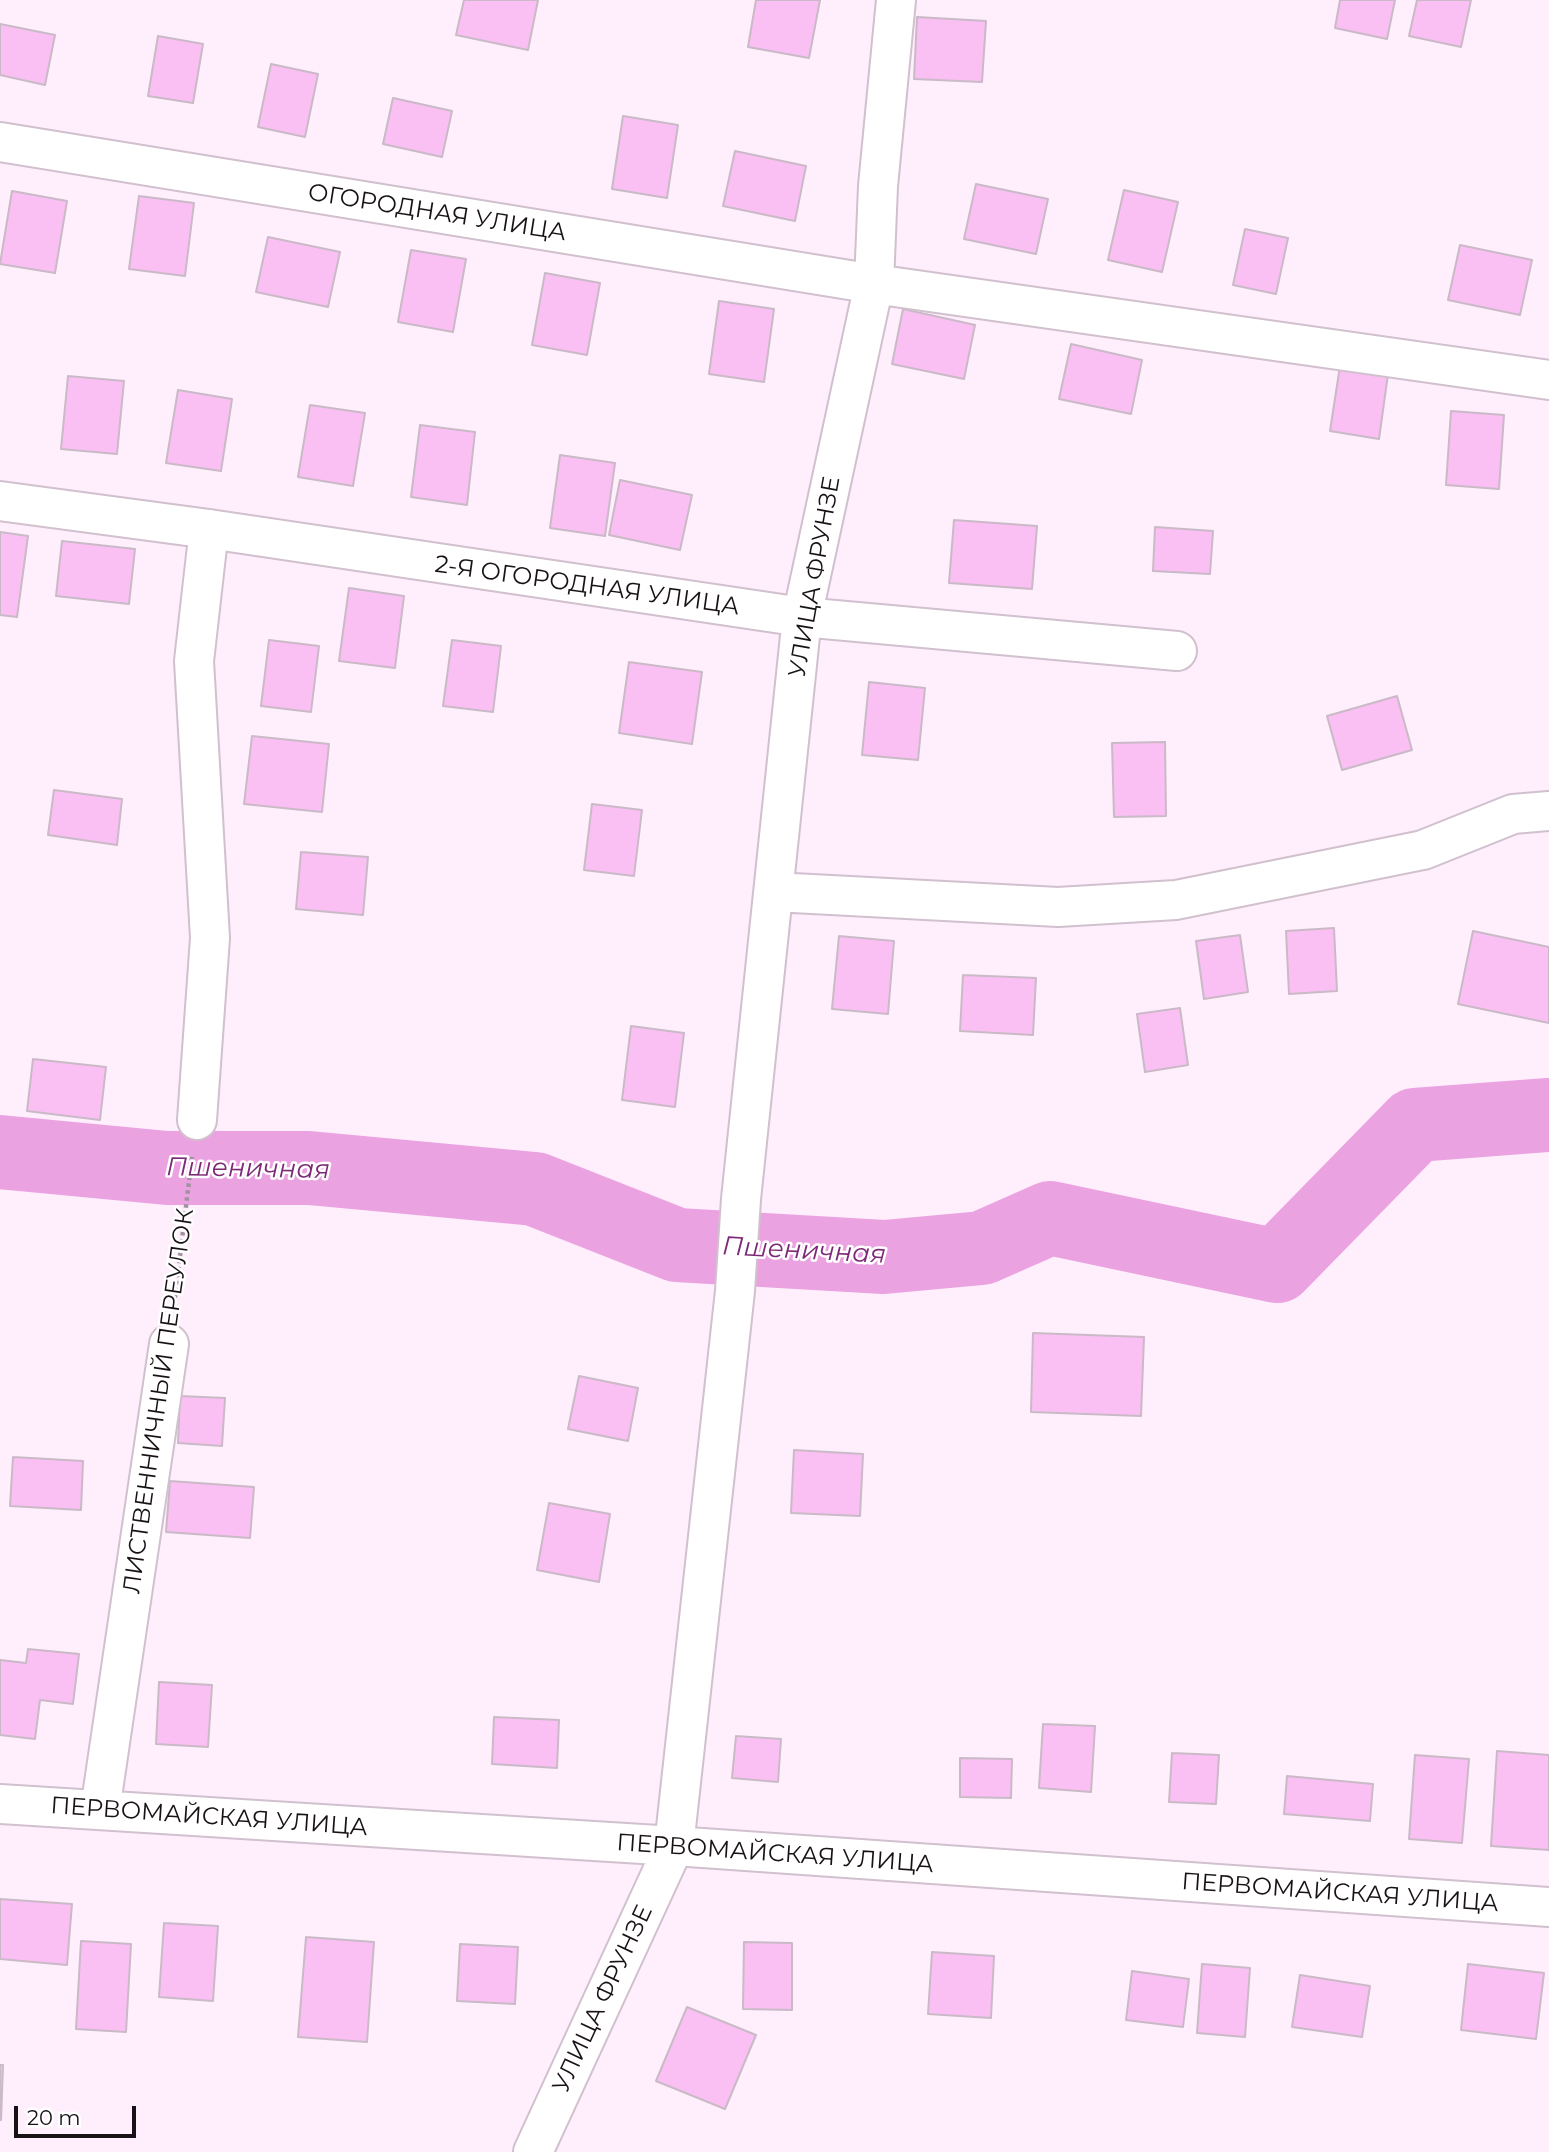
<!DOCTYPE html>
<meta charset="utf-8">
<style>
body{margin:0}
#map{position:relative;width:1549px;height:2152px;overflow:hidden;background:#ffeefc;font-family:Montserrat,sans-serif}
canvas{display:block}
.scale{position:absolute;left:14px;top:2106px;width:122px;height:32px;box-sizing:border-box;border:4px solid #181217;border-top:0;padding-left:9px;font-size:21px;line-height:24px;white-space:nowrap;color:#181217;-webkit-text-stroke:5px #fff;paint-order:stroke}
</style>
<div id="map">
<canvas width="1549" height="2152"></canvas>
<div class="scale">20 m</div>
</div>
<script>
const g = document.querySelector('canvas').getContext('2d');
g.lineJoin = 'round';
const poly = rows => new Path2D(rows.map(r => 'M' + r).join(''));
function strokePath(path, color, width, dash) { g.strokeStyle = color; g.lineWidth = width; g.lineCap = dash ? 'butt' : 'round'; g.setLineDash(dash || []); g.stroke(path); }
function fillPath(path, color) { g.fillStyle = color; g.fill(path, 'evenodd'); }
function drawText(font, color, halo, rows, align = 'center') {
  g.font = font + ' Montserrat,sans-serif'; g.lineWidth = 5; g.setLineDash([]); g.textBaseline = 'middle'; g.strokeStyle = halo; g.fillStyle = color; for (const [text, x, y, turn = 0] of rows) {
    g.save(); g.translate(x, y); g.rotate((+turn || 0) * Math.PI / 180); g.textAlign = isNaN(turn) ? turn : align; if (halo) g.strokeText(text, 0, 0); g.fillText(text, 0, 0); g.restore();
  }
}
strokePath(poly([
 [0,1152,167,1168,309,1168,535,1189,677,1245,884,1257,982,1248,1050,1218,1277,1266,1415,1125,1549,1115]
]), '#eba2e1', 74);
const building = poly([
 [464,0,538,0,528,50,456,35,464,0],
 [756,0,820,0,809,58,748,47,756,0],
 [1340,0,1395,0,1387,39,1335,28,1340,0],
 [1417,0,1471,0,1461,47,1409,36,1417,0],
 [917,17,986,21,982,82,914,79,917,17],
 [0,24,55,35,45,85,0,75,0,24],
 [158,36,203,44,193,103,148,96,158,36],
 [271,64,318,74,305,137,258,127,271,64],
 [393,98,452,111,442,157,383,144,393,98],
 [623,116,678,125,667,198,612,189,623,116],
 [735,151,806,166,795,221,723,206,735,151],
 [976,184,1048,199,1036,254,964,239,976,184],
 [1124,190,1178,202,1162,272,1108,260,1124,190],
 [12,191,67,201,55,273,0,264,12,191],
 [139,196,194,203,185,276,129,269,139,196],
 [1245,229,1288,238,1276,294,1233,285,1245,229],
 [268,237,340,252,328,307,256,292,268,237],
 [1460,245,1532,260,1520,315,1448,300,1460,245],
 [411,250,466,259,453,332,398,322,411,250],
 [545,273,600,283,587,355,532,345,545,273],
 [719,301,774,309,764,382,709,374,719,301],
 [903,309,975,325,964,379,892,364,903,309],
 [1071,344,1142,360,1131,414,1059,399,1071,344],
 [1340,366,1388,374,1379,439,1330,431,1340,366],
 [68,376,124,381,117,454,61,449,68,376],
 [178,390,232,399,221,471,166,463,178,390],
 [310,405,365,413,353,486,298,477,310,405],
 [1451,411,1504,415,1499,489,1446,485,1451,411],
 [420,425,475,432,467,505,411,497,420,425],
 [560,455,615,463,605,536,550,528,560,455],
 [620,480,692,495,680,550,609,535,620,480],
 [954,520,1037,526,1032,589,949,583,954,520],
 [1155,527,1213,531,1210,574,1153,571,1155,527],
 [0,532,28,536,17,617,0,615,0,532],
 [62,541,135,549,129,604,56,596,62,541],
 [349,588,404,596,395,668,339,661,349,588],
 [269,640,319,646,311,712,261,706,269,640],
 [452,640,501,646,493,712,443,706,452,640],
 [629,662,702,672,692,744,619,733,629,662],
 [869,682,925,688,918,760,862,755,869,682],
 [1397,696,1412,750,1342,770,1327,716,1397,696],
 [252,736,329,744,322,812,244,804,252,736],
 [1165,742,1166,816,1114,817,1112,743,1165,742],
 [54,790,122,799,117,845,48,835,54,790],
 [592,804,642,810,634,876,584,870,592,804],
 [301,852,368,857,363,915,296,909,301,852],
 [1334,928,1337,991,1289,994,1286,931,1334,928],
 [1473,931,1549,947,1549,1023,1458,1004,1473,931],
 [1240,935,1248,992,1204,999,1196,941,1240,935],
 [839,936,894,941,888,1014,832,1009,839,936],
 [963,975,1036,978,1033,1035,960,1031,963,975],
 [1180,1008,1188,1065,1145,1072,1137,1014,1180,1008],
 [631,1026,684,1033,675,1107,622,1100,631,1026],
 [33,1059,106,1067,100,1120,27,1111,33,1059],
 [1033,1333,1144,1337,1141,1416,1031,1412,1033,1333],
 [579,1376,638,1388,628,1441,568,1429,579,1376],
 [180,1396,225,1398,222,1446,178,1443,180,1396],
 [794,1450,863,1454,860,1516,791,1513,794,1450],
 [13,1457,83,1461,81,1510,10,1506,13,1457],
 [170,1481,254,1487,250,1538,166,1532,170,1481],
 [549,1503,610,1514,599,1582,537,1570,549,1503],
 [28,1649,79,1654,73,1704,40,1700,35,1739,0,1735,0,1660,26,1663,28,1649],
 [159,1682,212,1685,208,1747,156,1744,159,1682],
 [494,1717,559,1720,557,1768,492,1764,494,1717],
 [1043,1724,1095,1726,1091,1792,1039,1788,1043,1724],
 [736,1736,781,1739,778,1782,732,1778,736,1736],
 [1497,1751,1549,1755,1549,1850,1491,1846,1497,1751],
 [1172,1753,1219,1755,1216,1804,1169,1802,1172,1753],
 [1415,1755,1469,1759,1462,1843,1409,1839,1415,1755],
 [960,1758,1012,1759,1011,1798,960,1797,960,1758],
 [1287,1776,1373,1784,1370,1821,1284,1814,1287,1776],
 [0,1899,72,1904,67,1965,0,1959,0,1899],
 [164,1923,218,1926,213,2001,159,1997,164,1923],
 [306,1937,374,1942,367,2042,298,2037,306,1937],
 [81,1941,131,1944,126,2032,76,2029,81,1941],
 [744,1942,792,1943,792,2010,743,2009,744,1942],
 [460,1944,518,1947,515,2004,457,2001,460,1944],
 [932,1952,994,1956,991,2018,928,2014,932,1952],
 [1202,1964,1250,1968,1245,2037,1197,2033,1202,1964],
 [1468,1964,1544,1973,1536,2039,1461,2030,1468,1964],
 [1132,1971,1189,1979,1183,2027,1126,2020,1132,1971],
 [1300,1975,1370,1986,1362,2037,1292,2027,1300,1975],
 [687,2007,756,2035,725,2109,656,2081,687,2007],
 [0,2065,3,2065,1,2120,0,2120,0,2065]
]);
fillPath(building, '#fbc0f3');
strokePath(building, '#cab9c7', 2);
const minor = poly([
 [0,142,874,284,1549,380],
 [0,501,209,529,802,617,1177,651],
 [774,892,1058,907,1176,900,1423,850,1513,814,1549,811],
 [197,1120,210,938,194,661,209,529],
 [0,1804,674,1846,1549,1907],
 [100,1810,169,1344],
 [533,2152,674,1846,735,1291,741,1199,802,617,874,284,878,186,896,0]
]);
strokePath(minor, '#d1c0ce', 42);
strokePath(poly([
 [174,1305,192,1157]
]), '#a0939e', 4.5, [3.5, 3.5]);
strokePath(minor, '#fff', 38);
drawText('24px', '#181217', '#fff', [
 ["ОГОРОДНАЯ УЛИЦА",437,213,9],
 ["УЛИЦА ФРУНЗЕ",815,577,-80],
 ["2-Я ОГОРОДНАЯ УЛИЦА",587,586,8],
 ["ЛИСТВЕННИЧНЫЙ ПЕРЕУЛОК",159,1401,-82],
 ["ПЕРВОМАЙСКАЯ УЛИЦА",209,1817,4],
 ["ПЕРВОМАЙСКАЯ УЛИЦА",775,1854,4],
 ["ПЕРВОМАЙСКАЯ УЛИЦА",1340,1893,4],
 ["УЛИЦА ФРУНЗЕ",603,1999,-65]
]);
drawText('italic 26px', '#7c2976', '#fff', [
 ["Пшеничная",248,1169,1],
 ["Пшеничная",804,1251,3]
]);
</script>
